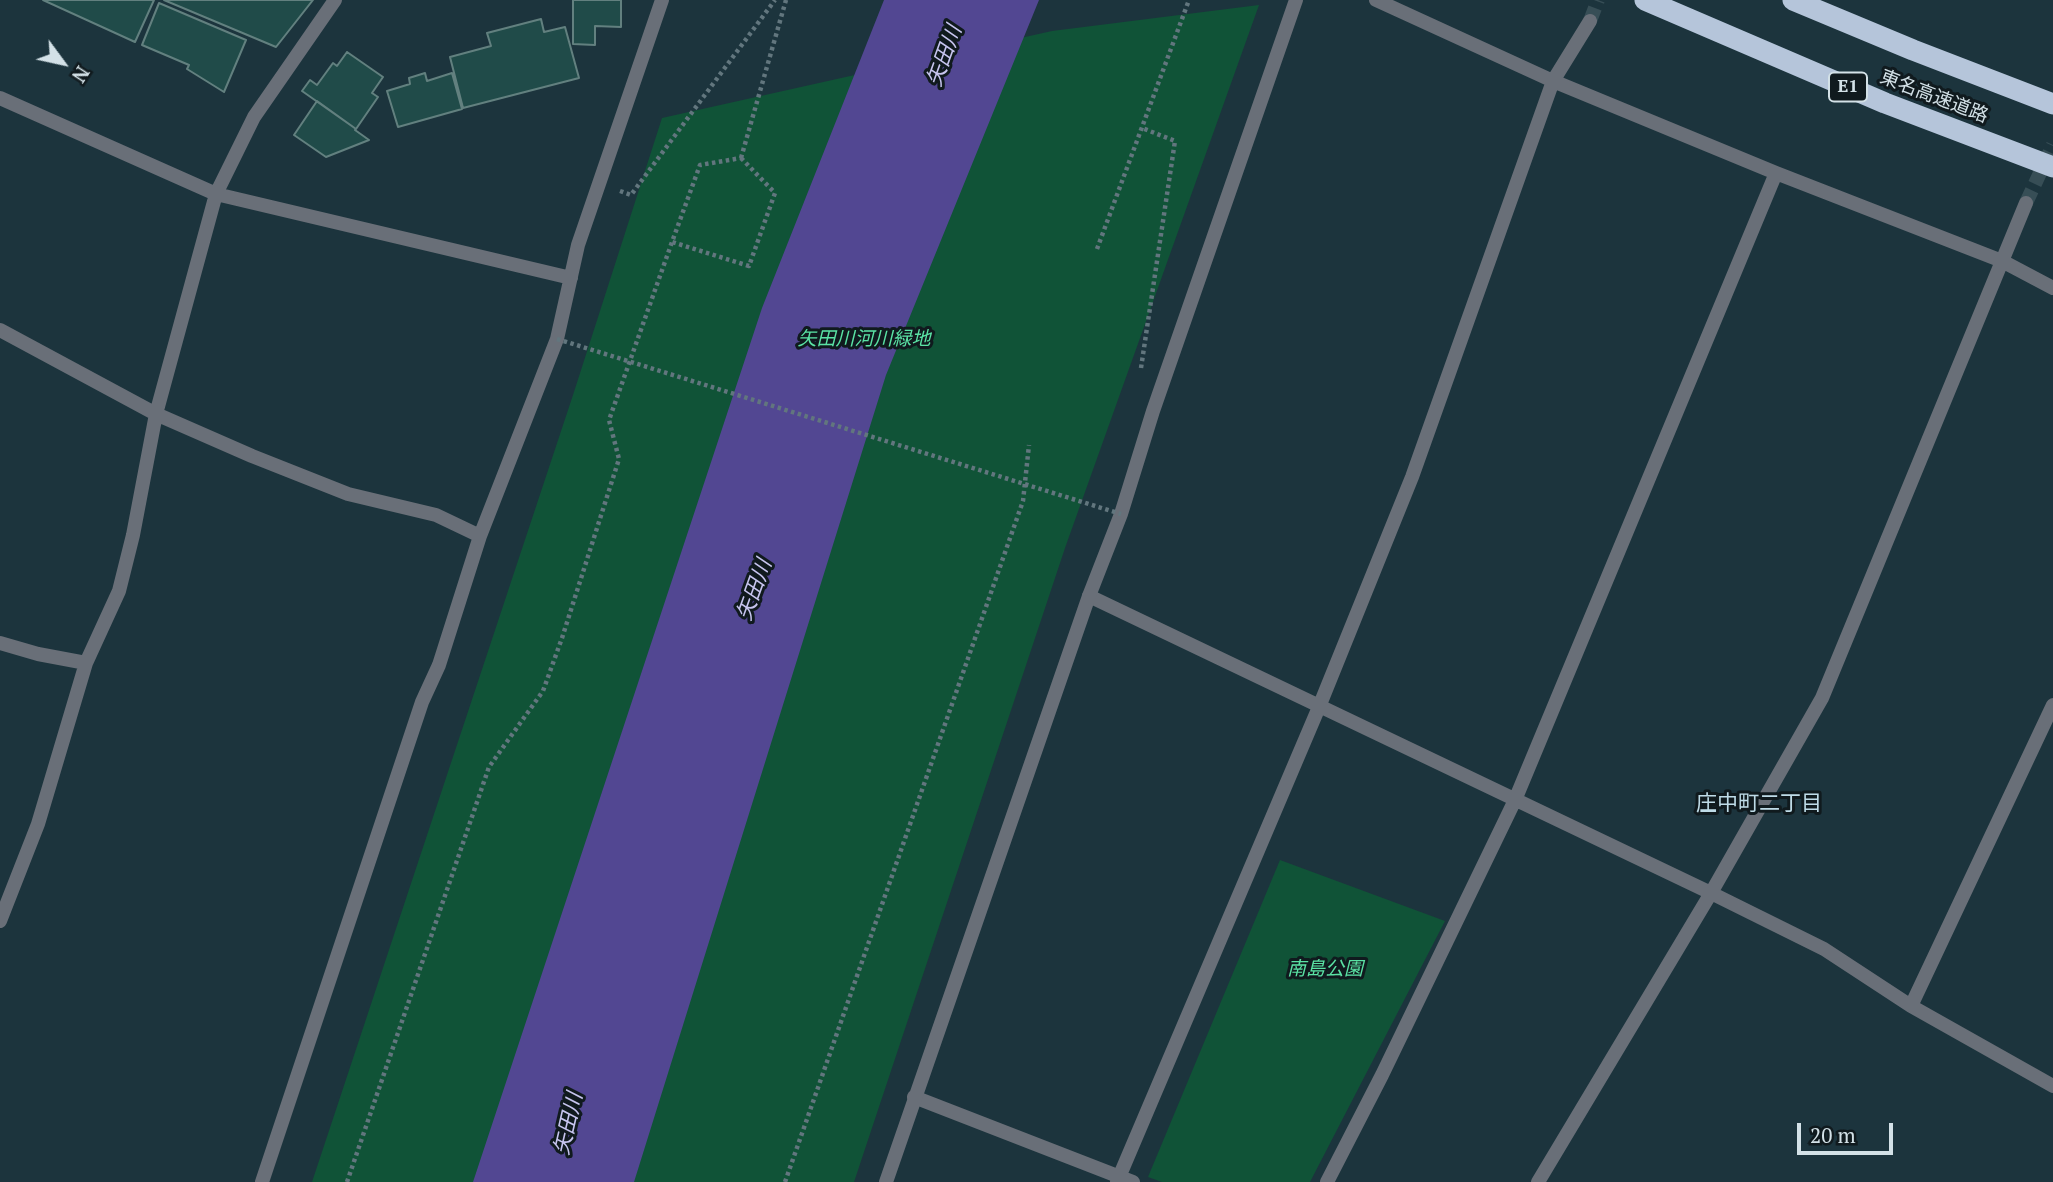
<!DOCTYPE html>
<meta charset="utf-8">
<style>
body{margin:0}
#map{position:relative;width:2053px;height:1182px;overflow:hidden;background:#1c343d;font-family:"PT Serif",serif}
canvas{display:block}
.north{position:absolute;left:28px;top:28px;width:70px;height:70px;-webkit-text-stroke:5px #101a1e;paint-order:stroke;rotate:123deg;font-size:19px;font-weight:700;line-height:28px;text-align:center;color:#d3e1e7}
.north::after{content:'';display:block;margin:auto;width:24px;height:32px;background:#d3e1e7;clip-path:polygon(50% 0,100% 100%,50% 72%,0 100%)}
.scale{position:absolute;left:1797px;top:1123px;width:96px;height:32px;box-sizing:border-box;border:4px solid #d3e1e7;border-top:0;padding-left:9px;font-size:21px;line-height:24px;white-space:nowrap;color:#d3e1e7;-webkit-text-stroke:5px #101a1e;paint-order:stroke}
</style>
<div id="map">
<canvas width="2053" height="1182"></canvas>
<div class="north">N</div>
<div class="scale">20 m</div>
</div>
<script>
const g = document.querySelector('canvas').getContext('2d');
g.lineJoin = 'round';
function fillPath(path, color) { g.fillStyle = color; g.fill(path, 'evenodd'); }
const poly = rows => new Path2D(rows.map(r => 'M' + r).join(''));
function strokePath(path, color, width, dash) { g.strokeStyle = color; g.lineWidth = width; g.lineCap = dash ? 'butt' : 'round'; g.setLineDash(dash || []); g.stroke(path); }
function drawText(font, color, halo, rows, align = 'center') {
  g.font = font + ' "PT Serif","Noto Sans JP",serif'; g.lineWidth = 6; g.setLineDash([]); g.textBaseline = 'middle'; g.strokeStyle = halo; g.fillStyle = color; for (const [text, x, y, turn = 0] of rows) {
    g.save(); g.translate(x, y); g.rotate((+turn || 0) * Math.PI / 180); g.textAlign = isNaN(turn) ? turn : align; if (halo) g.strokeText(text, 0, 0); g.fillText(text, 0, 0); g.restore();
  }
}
fillPath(poly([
 [1259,5,1065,548,854,1182,312,1182,573,395,662,118,1052,31],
 [1280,860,1445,921,1310,1182,1162,1182,1148,1177]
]), '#105337');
fillPath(poly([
 [884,0,1039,0,886,375,634,1182,473,1182,762,308]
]), '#524792');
const building = poly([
 [43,0,154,0,135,42,43,0],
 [164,0,313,0,276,47,164,0],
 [573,0,621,0,621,27,595,26,595,45,573,44,573,0],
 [159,3,246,40,224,92,187,69,189,65,142,45,159,3],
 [541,19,544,32,565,27,579,78,463,108,450,57,491,46,487,33,541,19],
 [347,52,383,77,372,93,378,97,356,129,302,91,310,80,317,85,333,63,337,66,347,52],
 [425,73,427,81,452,73,462,109,398,127,387,91,410,84,409,78,425,73],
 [317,101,356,129,355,130,369,140,326,157,294,135,317,101]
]);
fillPath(building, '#204b49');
strokePath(building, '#62807f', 2);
strokePath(poly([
 [1590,21,1598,0],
 [2026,203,2053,145]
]), '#374e56', 14, [14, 7]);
strokePath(poly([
 [741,158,775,193,749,266,672,242,700,165,741,158],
 [741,158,786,0],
 [620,191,631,195,775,0],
 [1097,249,1189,0],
 [1141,368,1175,141,1142,128],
 [347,1182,489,767,543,691,562,638,619,459,609,420,672,242],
 [785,1182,1023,501,1029,445]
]), '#62767e', 4.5, [3.5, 3.5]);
strokePath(poly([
 [1376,0,1553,81,1776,173,2002,261,2053,288],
 [0,98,216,194,571,278],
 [0,330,156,414,252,456,348,494,436,515,480,536],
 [1089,596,1711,893,1824,949,1911,1006,2053,1086],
 [0,643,38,654,86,663],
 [0,921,38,824,86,663,119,591,133,535,156,414,216,194,254,117,335,0],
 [1911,1006,2053,705],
 [914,1097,1133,1182],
 [262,1182,422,702,439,665,480,536,557,339,578,245,662,0],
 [1117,1182,1319,707,1412,477,1553,81,1590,21],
 [1327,1182,1382,1075,1515,800,1776,173],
 [1538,1182,1711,893,1822,698,2026,203]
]), '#696f78', 14);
strokePath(poly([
 [886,1182,1089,596,1121,514,1153,411,1296,0]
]), '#696f78', 14);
strokePath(poly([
 [1645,0,1885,103,2053,167],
 [1793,0,1913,50,2053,104]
]), '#b5c5da', 21);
strokePath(poly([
 [557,339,1121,514]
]), '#62767e', 4.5, [3.5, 3.5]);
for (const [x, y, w] of [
 [1848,87,38]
]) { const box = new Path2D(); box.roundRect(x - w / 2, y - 14.5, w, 29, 5); g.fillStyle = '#101a1e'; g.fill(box); strokePath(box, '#d3e1e7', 2); }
drawText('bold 18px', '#d3e1e7', null, [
 ["E1",1848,87]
]);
drawText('19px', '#d3e1e7', '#101a1e', [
 ["東名高速道路",1934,97,21]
]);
drawText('italic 19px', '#5ae2a4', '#101a1e', [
 ["矢田川河川緑地",864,340],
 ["南島公園",1325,970]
]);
drawText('italic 21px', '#c7c5ef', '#101a1e', [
 ["矢田川",945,56,-70],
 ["矢田川",755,590,-70],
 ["矢田川",569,1124,-77]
]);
drawText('21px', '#bedbe7', '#101a1e', [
 ["庄中町二丁目",1759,804]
]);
</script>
